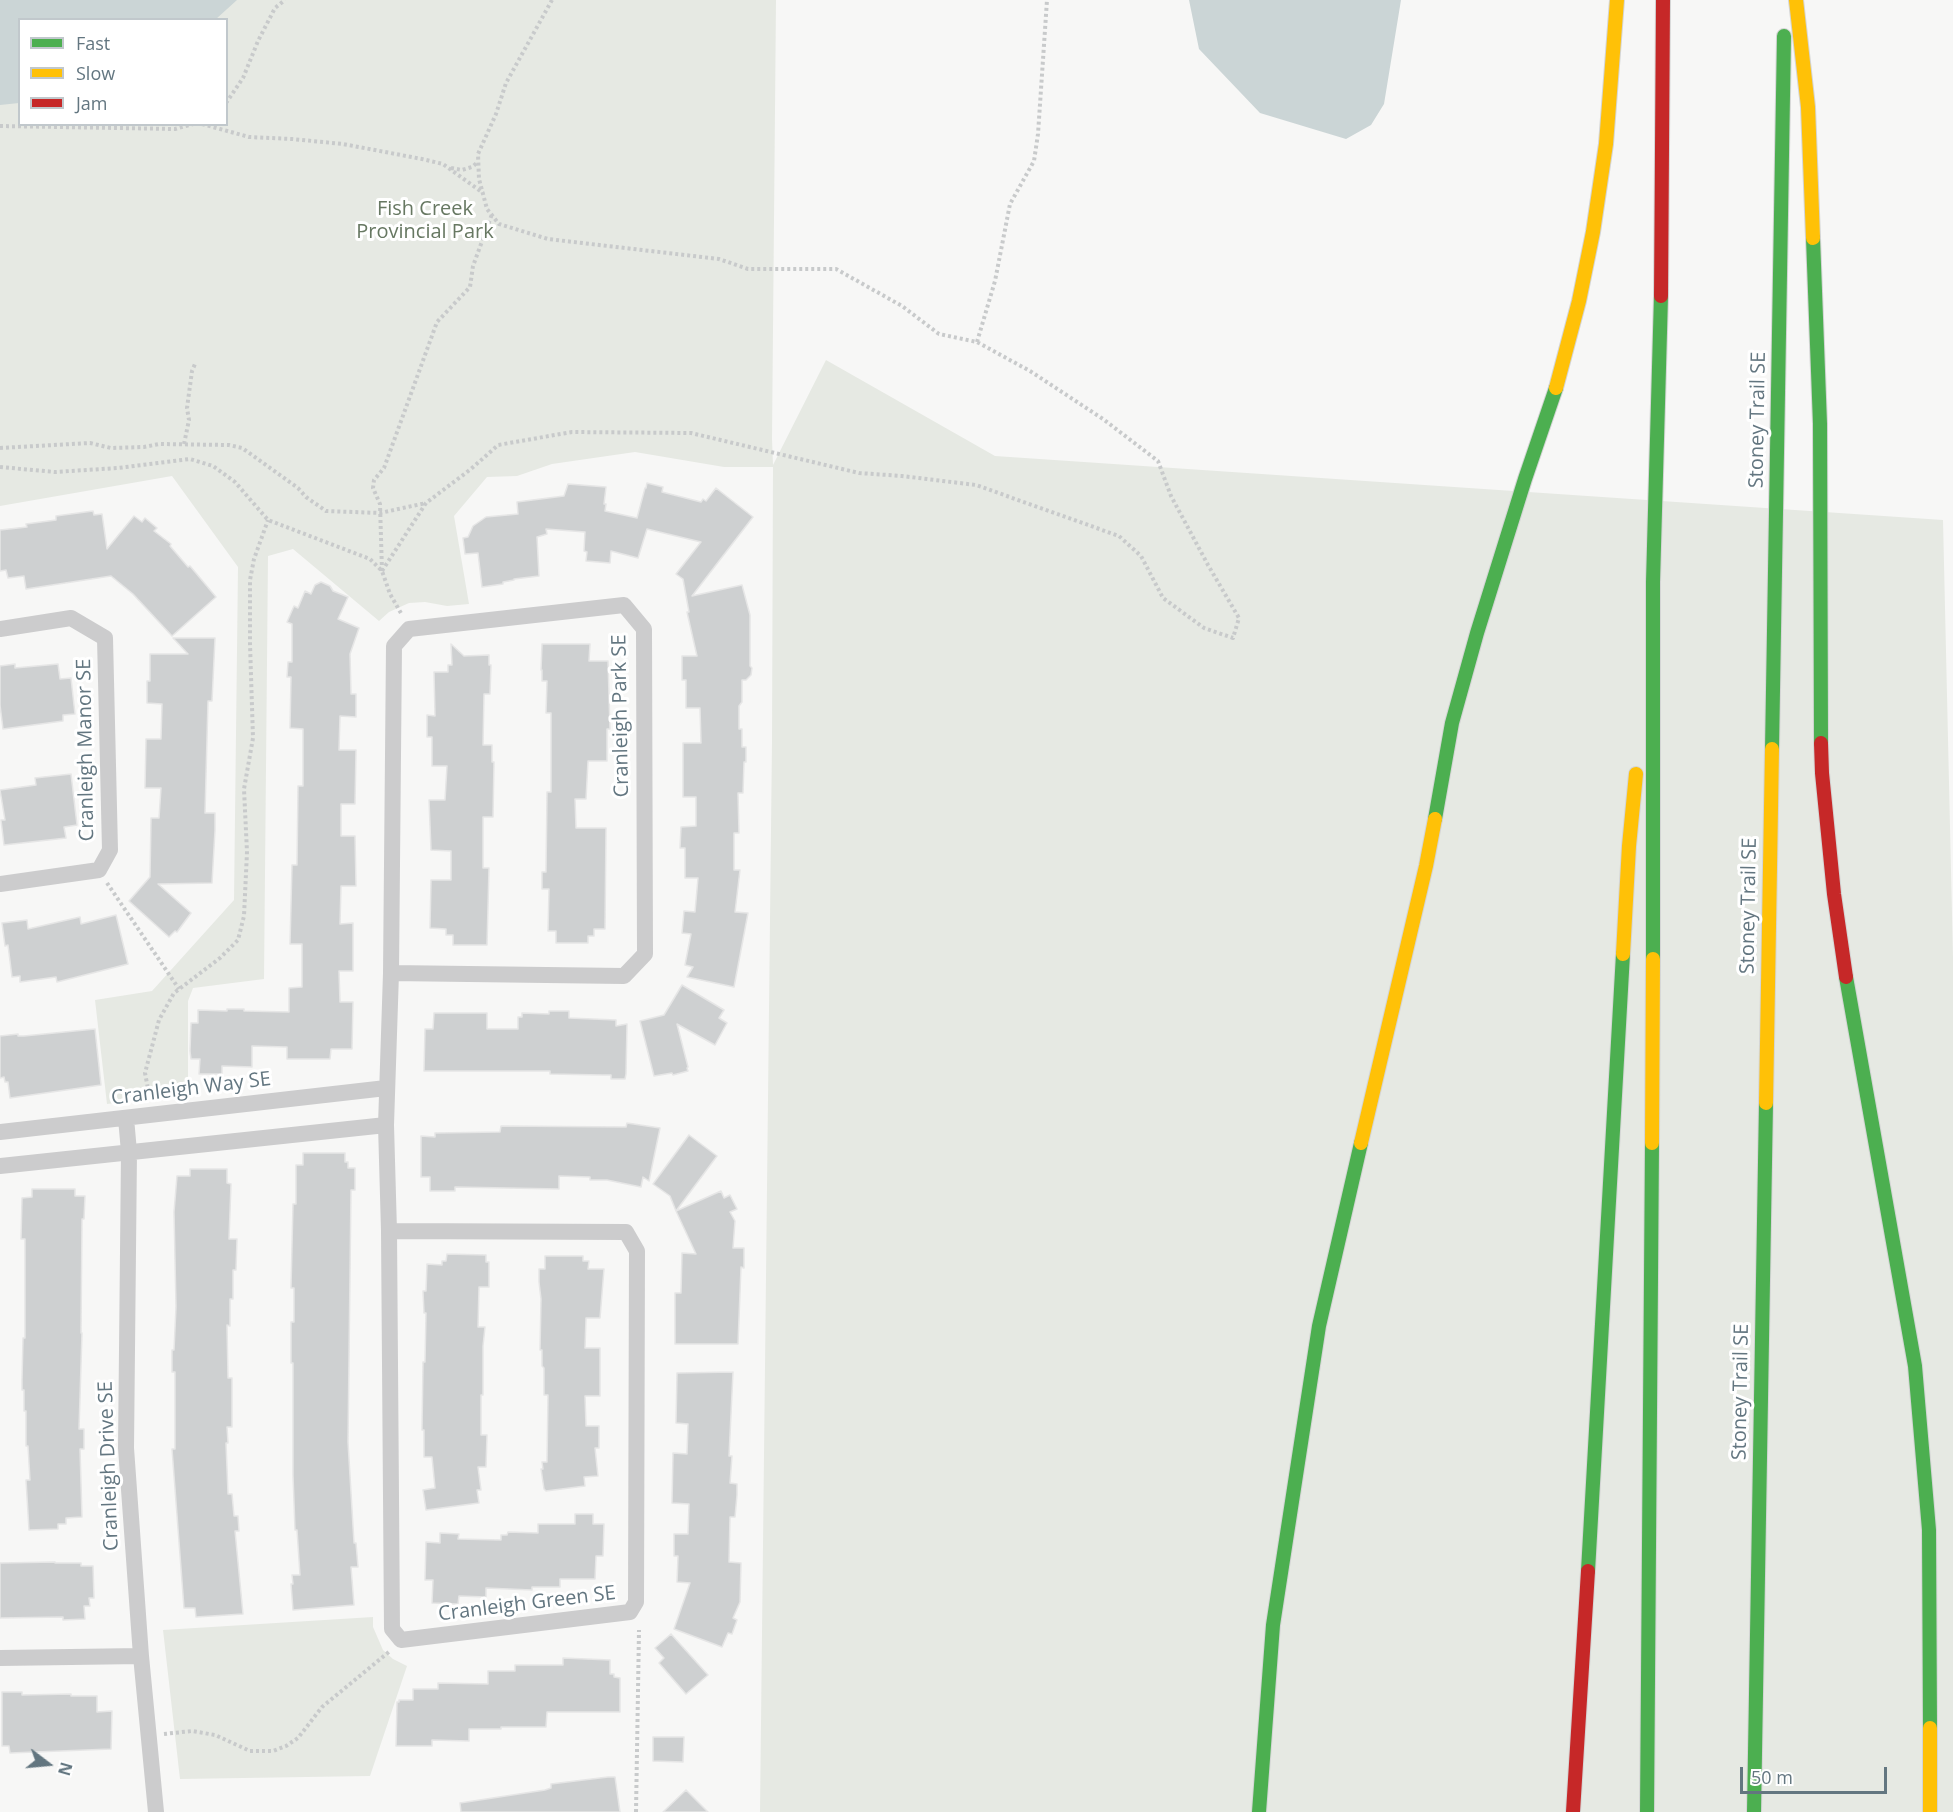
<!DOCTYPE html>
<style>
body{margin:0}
#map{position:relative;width:1953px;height:1812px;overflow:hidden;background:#f7f7f6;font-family:"Open Sans",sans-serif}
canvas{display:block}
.legend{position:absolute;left:18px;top:18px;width:210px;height:108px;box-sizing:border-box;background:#fff;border:2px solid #c1c8cc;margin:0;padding:8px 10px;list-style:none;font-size:18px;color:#637680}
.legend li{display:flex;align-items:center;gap:12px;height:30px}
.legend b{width:30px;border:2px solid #c1c8cc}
.north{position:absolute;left:18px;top:1734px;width:60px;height:60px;-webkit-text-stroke:4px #fff;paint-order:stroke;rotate:106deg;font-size:16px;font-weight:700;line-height:24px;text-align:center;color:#637680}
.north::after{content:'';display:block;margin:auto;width:21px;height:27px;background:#637680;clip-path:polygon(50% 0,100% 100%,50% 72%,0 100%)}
.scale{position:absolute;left:1740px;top:1767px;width:147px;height:27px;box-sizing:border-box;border:3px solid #637680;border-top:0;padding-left:8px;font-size:18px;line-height:21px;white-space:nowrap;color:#637680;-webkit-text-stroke:4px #fff;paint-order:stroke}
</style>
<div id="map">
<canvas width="1953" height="1812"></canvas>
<ul class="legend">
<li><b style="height:8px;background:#4caf50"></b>Fast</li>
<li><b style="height:8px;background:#ffc107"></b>Slow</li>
<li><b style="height:8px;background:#c62828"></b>Jam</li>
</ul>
<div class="north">N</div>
<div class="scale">50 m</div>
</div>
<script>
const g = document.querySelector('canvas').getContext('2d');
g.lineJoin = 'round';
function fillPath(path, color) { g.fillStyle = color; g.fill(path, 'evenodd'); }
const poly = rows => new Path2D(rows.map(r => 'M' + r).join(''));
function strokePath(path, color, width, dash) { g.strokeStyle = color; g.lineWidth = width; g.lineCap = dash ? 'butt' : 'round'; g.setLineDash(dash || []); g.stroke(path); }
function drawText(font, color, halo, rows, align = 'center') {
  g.font = font + ' "Open Sans",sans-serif'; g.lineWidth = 6; g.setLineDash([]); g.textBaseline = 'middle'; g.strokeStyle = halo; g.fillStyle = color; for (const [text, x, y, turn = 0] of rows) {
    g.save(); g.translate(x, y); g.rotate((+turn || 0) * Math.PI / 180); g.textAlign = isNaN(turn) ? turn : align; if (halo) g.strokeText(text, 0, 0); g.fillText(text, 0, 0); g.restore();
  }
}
fillPath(poly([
 [0,0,776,0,772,439,773,465,826,360,995,456,1943,520,1953,958,1953,1812,760,1812,772,741,773,467,724,467,635,452,552,464,517,476,487,477,454,516,469,604,447,606,425,602,409,603,389,612,379,621,293,549,268,556,264,979,193,988,188,1001,188,1094,107,1104,95,1000,152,991,234,900,238,567,172,476,0,506],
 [20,20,226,20,226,124,20,124],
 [373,1617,373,1627,383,1650,393,1659,407,1666,370,1776,180,1779,163,1630]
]), '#e6e9e3');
fillPath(poly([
 [0,0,237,0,216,19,20,20,19,103,0,105],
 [1189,0,1401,0,1384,104,1371,125,1346,139,1260,113,1199,49]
]), '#cbd5d6');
const building = poly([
 [647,483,663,487,662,492,701,502,703,499,706,501,716,488,753,517,692,596,742,585,750,615,750,666,752,668,751,675,746,680,742,680,742,702,739,706,739,729,742,729,742,747,746,747,746,762,744,762,743,793,738,793,739,833,734,833,734,870,740,870,735,912,748,913,734,987,687,977,693,967,685,965,691,934,682,933,684,911,695,912,698,878,685,878,685,848,680,848,681,827,696,826,696,797,683,797,683,743,701,743,700,708,686,708,686,680,682,680,682,656,697,656,687,612,689,612,683,579,676,574,701,542,647,529,638,558,611,551,610,563,586,561,587,552,584,551,585,532,546,529,547,534,537,537,539,576,514,579,514,580,503,582,503,584,482,587,478,553,465,554,463,538,468,537,473,526,486,517,518,514,517,502,564,496,568,484,606,487,604,504,606,504,605,511,637,518,645,488,646,488,647,483],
 [93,511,94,515,102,514,107,549,134,516,142,522,145,518,157,528,154,531,171,544,170,546,188,567,190,566,216,597,172,636,133,594,111,576,26,589,24,576,8,578,6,570,0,571,0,530,27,527,26,524,56,520,56,516,93,511],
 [321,582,330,586,333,591,348,597,338,619,359,628,350,654,351,694,356,694,356,717,340,716,339,750,356,750,355,804,341,804,341,836,355,836,356,886,341,886,340,924,353,923,353,971,339,971,340,1002,353,1002,352,1049,331,1049,330,1059,287,1059,287,1047,252,1046,252,1067,222,1066,222,1074,199,1074,200,1059,191,1059,190,1051,191,1023,198,1023,198,1010,227,1011,227,1009,244,1009,244,1011,289,1012,289,988,302,987,302,944,290,944,292,865,297,865,298,786,303,786,303,729,290,728,291,677,287,677,288,662,292,662,292,624,287,622,294,606,298,608,305,591,311,594,315,585,321,582],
 [173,638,215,638,212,701,208,701,205,813,215,813,215,830,212,883,158,884,191,913,177,932,175,931,169,937,129,901,150,877,151,818,159,818,161,788,145,788,146,739,161,739,162,704,147,703,147,681,150,681,150,654,188,654,173,638],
 [451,644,464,656,489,655,489,665,491,665,490,694,484,694,483,745,492,745,492,762,494,762,493,817,483,817,483,868,489,868,487,945,453,945,453,935,446,935,446,929,430,928,431,880,451,880,451,851,431,850,429,800,445,800,447,766,432,766,432,737,427,737,427,715,435,716,434,672,448,672,448,665,452,665,451,644],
 [542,644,590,644,589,661,608,661,610,729,607,729,607,761,588,761,586,799,575,799,576,828,606,828,605,929,594,929,594,936,588,936,588,943,556,943,556,931,548,931,549,889,542,889,542,872,546,872,547,792,551,792,551,713,546,713,547,681,542,681,542,670,541,670,542,644],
 [15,664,15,668,58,664,60,679,71,678,75,714,63,715,63,721,3,729,0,705,0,666,15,664],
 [71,774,77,825,64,827,66,838,4,845,1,820,5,820,0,790,36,785,35,778,71,774],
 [116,915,128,964,57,982,56,977,20,982,20,976,12,977,8,945,5,946,2,923,27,920,28,929,80,917,81,924,116,915],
 [682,985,724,1010,719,1018,727,1023,715,1045,677,1024,688,1067,687,1068,688,1071,673,1075,672,1073,654,1076,640,1021,664,1015,682,985],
 [549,1011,569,1011,569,1018,616,1020,616,1026,627,1024,626,1074,625,1079,611,1079,611,1075,603,1075,550,1074,550,1071,424,1071,425,1029,433,1029,434,1013,487,1013,487,1029,518,1029,518,1017,522,1017,522,1013,549,1014,549,1011],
 [95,1029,101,1085,10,1098,8,1082,5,1082,4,1077,0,1078,0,1036,18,1034,18,1036,24,1036,95,1029],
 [627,1123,660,1128,649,1181,643,1177,641,1187,607,1180,590,1180,590,1177,559,1176,559,1189,455,1187,455,1191,430,1191,430,1177,421,1177,421,1136,435,1137,435,1133,500,1132,501,1126,626,1127,627,1123],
 [689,1135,717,1156,676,1211,670,1196,653,1184,689,1135],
 [303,1153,345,1153,345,1162,348,1162,348,1168,355,1168,355,1190,351,1190,348,1442,354,1543,356,1543,358,1567,351,1567,354,1605,293,1610,291,1584,293,1584,292,1575,300,1575,297,1530,295,1530,293,1475,293,1363,291,1363,291,1322,294,1322,294,1288,291,1288,292,1245,293,1204,296,1204,296,1165,303,1165,303,1153],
 [190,1169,227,1169,227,1183,231,1184,229,1239,237,1239,236,1270,233,1270,233,1299,230,1299,230,1326,227,1325,228,1378,232,1378,232,1427,227,1427,228,1443,226,1443,228,1494,232,1494,234,1516,238,1516,239,1531,235,1531,243,1614,196,1617,195,1608,184,1608,172,1449,175,1449,175,1372,172,1372,172,1350,174,1350,176,1307,174,1212,177,1176,190,1176,190,1169],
 [32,1189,75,1189,75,1196,85,1196,84,1219,82,1219,81,1333,82,1333,79,1429,84,1429,84,1449,80,1449,82,1517,66,1518,66,1524,58,1524,58,1529,29,1530,26,1480,30,1480,28,1446,26,1446,26,1411,24,1411,24,1390,22,1390,22,1380,23,1338,25,1338,25,1239,21,1239,22,1198,32,1197,32,1189],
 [721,1191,724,1198,730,1195,737,1209,730,1212,735,1221,733,1248,744,1248,744,1268,741,1267,738,1344,675,1344,675,1293,681,1293,682,1253,696,1254,676,1211,721,1191],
 [447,1254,486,1255,486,1262,489,1262,489,1287,479,1287,478,1327,485,1327,483,1346,483,1395,481,1395,481,1435,487,1435,486,1467,478,1467,481,1490,477,1490,479,1503,426,1510,423,1490,435,1488,432,1457,424,1457,424,1430,422,1430,423,1362,425,1362,426,1313,424,1313,423,1291,426,1291,427,1264,442,1265,442,1261,446,1261,447,1254],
 [545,1256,583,1256,583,1261,589,1261,588,1269,604,1269,600,1318,586,1318,585,1348,600,1348,600,1396,585,1396,586,1426,599,1426,599,1448,595,1448,598,1476,584,1477,585,1486,546,1491,544,1489,541,1469,543,1469,542,1462,547,1462,548,1395,544,1395,544,1368,542,1366,542,1350,540,1350,541,1299,539,1282,539,1269,545,1269,545,1256],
 [733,1372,729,1456,732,1456,730,1483,737,1484,737,1495,735,1517,730,1517,729,1562,741,1563,740,1602,733,1618,737,1620,732,1634,728,1633,722,1647,674,1629,690,1583,677,1582,678,1556,674,1556,674,1534,688,1534,689,1504,672,1503,673,1453,687,1454,688,1424,676,1423,677,1373,733,1372],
 [575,1514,593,1514,593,1524,604,1524,603,1556,596,1556,595,1579,560,1579,560,1587,532,1587,532,1590,486,1588,486,1597,459,1596,458,1604,432,1603,433,1580,425,1580,426,1542,440,1543,440,1533,459,1534,458,1539,501,1540,501,1535,507,1535,508,1532,538,1533,538,1524,575,1524,575,1514],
 [55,1562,55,1563,81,1563,81,1566,93,1566,94,1598,89,1598,90,1606,84,1606,85,1619,63,1620,63,1617,0,1618,0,1563,55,1562],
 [671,1634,708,1675,686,1694,659,1663,664,1658,655,1648,671,1634],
 [563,1658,610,1660,610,1674,614,1674,614,1677,620,1678,620,1712,547,1712,546,1727,501,1727,501,1729,469,1729,469,1741,432,1740,432,1746,396,1746,397,1702,399,1702,399,1700,413,1700,413,1689,438,1689,438,1683,488,1684,488,1671,515,1671,515,1665,563,1665,563,1658],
 [2,1692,22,1692,22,1695,71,1694,71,1696,97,1696,97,1712,112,1711,111,1749,10,1753,9,1746,2,1746,2,1692],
 [653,1737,684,1737,683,1762,653,1761,653,1737],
 [608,1777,615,1777,620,1812,461,1812,460,1803,545,1790,551,1788,551,1784,608,1777],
 [686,1790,708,1812,663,1812,686,1790]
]);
fillPath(building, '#ced0d1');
strokePath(building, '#e6e6e6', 1.5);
const fast = poly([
 [1813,238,1820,424,1821,743],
 [1772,749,1784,36],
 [1435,819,1452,723,1477,633,1525,479,1556,388],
 [1653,959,1653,582,1661,296],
 [1846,977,1915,1366,1929,1530,1930,1728],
 [1588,1571,1623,954],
 [1259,1812,1273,1625,1319,1326,1361,1143],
 [1647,1812,1652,1143],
 [1754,1812,1766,1103]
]);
const slow = poly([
 [1796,0,1808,107,1813,238],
 [1556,388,1579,301,1593,232,1606,144,1617,0],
 [1623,954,1629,846,1636,774],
 [1766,1103,1772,749],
 [1361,1143,1426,866,1435,819],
 [1652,1143,1653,959],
 [1930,1728,1930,1812]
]);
const jam = poly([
 [1661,296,1663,0],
 [1821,743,1822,773,1834,894,1846,977],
 [1573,1812,1588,1571]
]);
strokePath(fast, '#d4d5d5', 16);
strokePath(slow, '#d4d5d5', 16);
strokePath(jam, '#d4d5d5', 16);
strokePath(poly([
 [226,103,243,78,258,41,275,8,285,0],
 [202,124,249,137,292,139,343,144,422,159,443,164,483,193],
 [0,126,175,129,193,124],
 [451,168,462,170,472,167,478,162],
 [977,342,995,281,1010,204,1034,161,1038,134,1047,0],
 [184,444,189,420,187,408,192,371,195,364],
 [0,448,90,443,111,448,144,447,159,444,229,445,242,448,252,455,298,488,306,497,326,511,380,513,426,503],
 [0,467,55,472,118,468,190,459,213,466,235,482,268,520,370,559,382,571,390,594,402,615],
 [382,571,426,503,471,469,498,445,572,432,691,433,859,473,902,476,976,485,1119,536,1141,556,1163,598,1204,628,1233,638,1239,618,1208,565,1171,496,1158,461,1103,419,1030,371,977,342,939,334,902,306,836,269,748,269,719,259,548,239,499,224,487,209,479,179,478,154,496,114,506,83,552,0],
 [382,571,380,504,373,488,374,480,384,468,437,322,470,287,473,266,492,214],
 [107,883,179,989],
 [150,1099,145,1073,159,1020,174,993,220,958,238,940,244,916,247,852,244,789,253,738,250,644,250,580,254,559,268,520],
 [164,1734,192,1731,215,1735,250,1751,273,1751,286,1746,298,1738,322,1707,390,1651],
 [636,1812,639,1630]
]), '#c8cacb', 4, [3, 3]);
strokePath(poly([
 [0,629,71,618,105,638,110,850,99,870,0,884],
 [126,1118,129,1152,126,1448,141,1656,156,1812],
 [0,1132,386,1088],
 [0,1166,386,1125],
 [389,1231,626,1232,637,1251,636,1602,630,1612,401,1640,392,1629,389,1231,386,1125,391,973,394,646,409,629,624,605,644,629,645,954,624,976,391,973],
 [0,1658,141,1656]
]), '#cccccd', 16);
strokePath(fast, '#4caf50', 14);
strokePath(slow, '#ffc107', 14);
strokePath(jam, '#c62828', 14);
drawText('20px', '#677862', '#fff', [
 ["Fish Creek",425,209],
 ["Provincial Park",425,232]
]);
drawText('20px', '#637680', '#fff', [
 ["Stoney Trail SE",1758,420,-89],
 ["Cranleigh Park SE",621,716,-91],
 ["Cranleigh Manor SE",86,750,-91],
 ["Stoney Trail SE",1749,906,-89],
 ["Cranleigh Way SE",191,1089,-7],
 ["Stoney Trail SE",1741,1392,-89],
 ["Cranleigh Drive SE",109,1466,-92],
 ["Cranleigh Green SE",527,1604,-7]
]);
</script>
